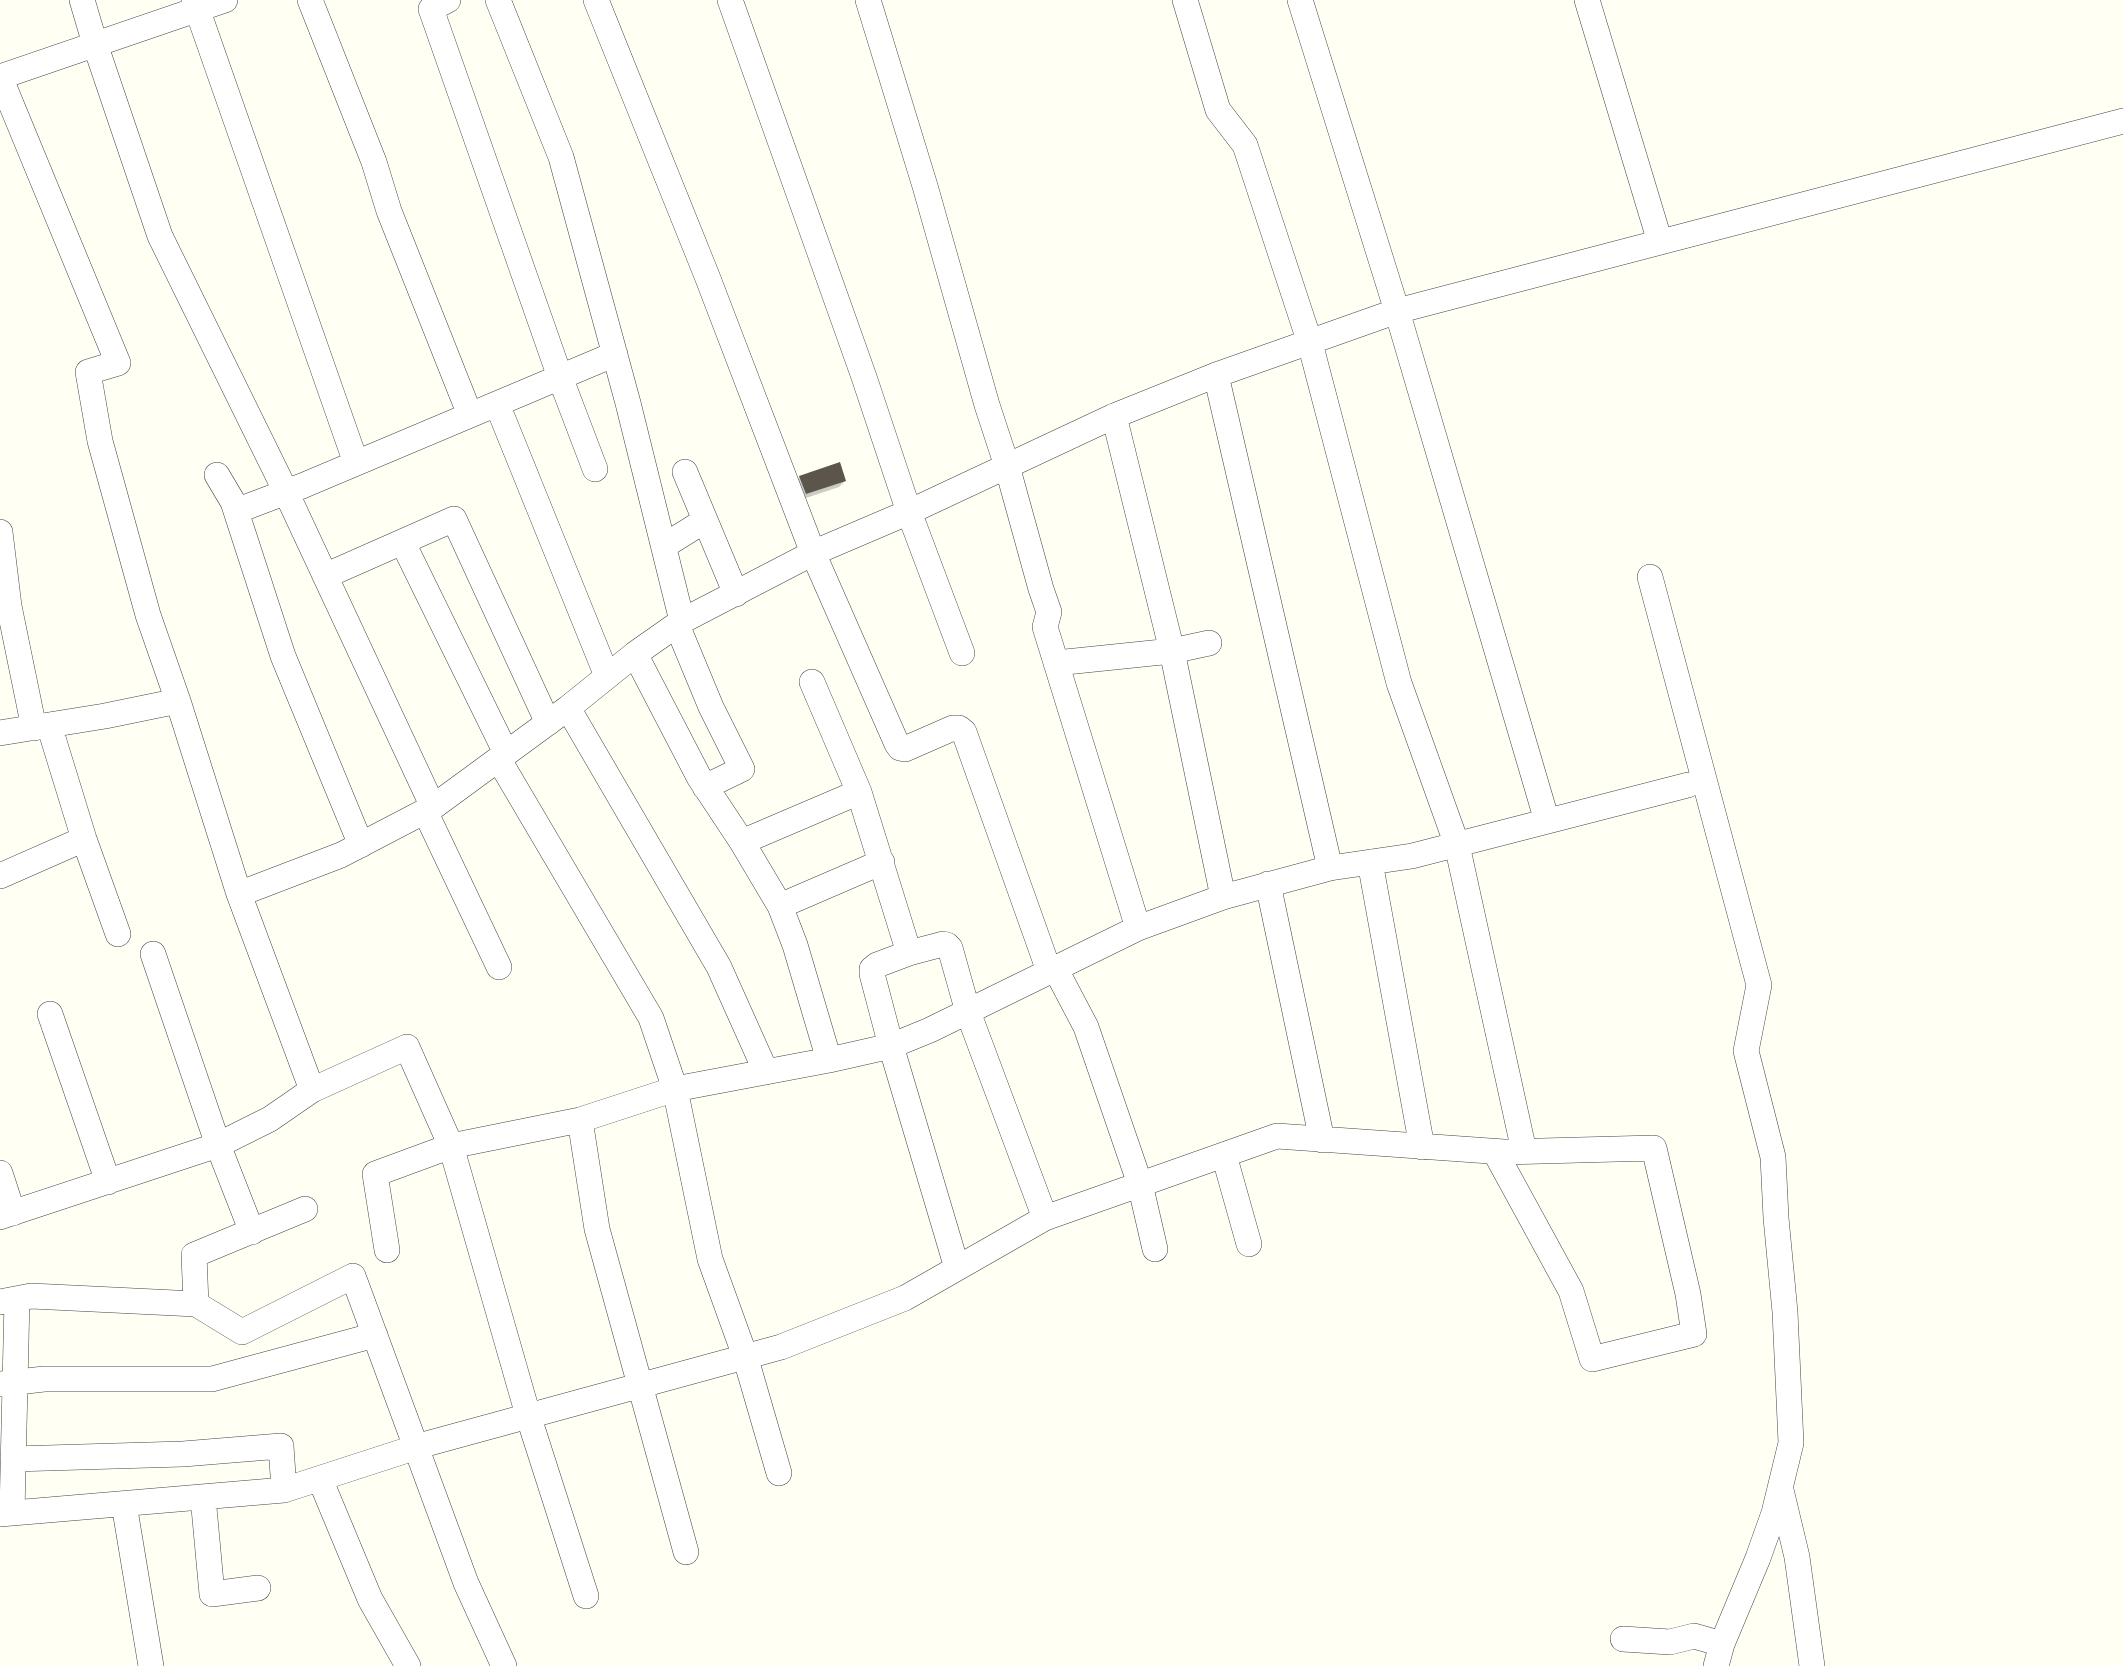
<!DOCTYPE html>
<html>
<head>
<meta charset="utf-8">
<style>
	body { margin:0 }
	canvas { display:block; background:#fffff4 }
</style>
</head>
<body>
<canvas width="2123" height="1666"></canvas>
<script>
const ctx = document.querySelector('canvas').getContext('2d');
ctx.lineJoin = 'round';
function paint(path, color) { ctx.fillStyle = color; ctx.fill(path, 'evenodd'); }
const toPath = rows => new Path2D(rows.map(r => 'M' + r).join(''));
function trace(path, color, width, dash) { ctx.strokeStyle = color; ctx.lineWidth = width; ctx.lineCap = dash ? 'butt' : 'round'; ctx.setLineDash(dash || []); ctx.stroke(path); }
const shadow = toPath([
	[800,477,845,481,839,487,800,500,794,483]
]);
const building = toPath([
	[840,462,846,481,806,494,799,476]
]);
const minor = toPath([
	[82,0,95,44,160,236,286,492,433,807],
	[194,0,356,463],
	[310,0,374,162,389,211,470,415],
	[448,0,431,9,560,377,595,469],
	[498,0,561,157,628,403,682,621],
	[596,0,707,276,813,553,897,744,900,748,905,749,953,728,959,728,964,732,1049,971],
	[730,0,864,377,909,512,962,653],
	[868,0,925,186,987,405,1007,466,1041,589,1049,612,1045,627,1138,928],
	[1185,0,1218,110,1245,145,1310,343,1399,683,1457,845,1524,1151],
	[1300,0,1397,311,1547,821],
	[1587,0,1660,242],
	[0,77,118,363,88,372,100,441,148,615,178,701,239,894,312,1090],
	[0,77,225,0],
	[1216,375,1330,868],
	[497,404,607,676],
	[1114,416,1172,651,1223,897],
	[685,472,736,594],
	[217,475,233,502,283,656,361,845],
	[236,511,302,486,615,354],
	[0,532,9,606,34,728],
	[403,543,506,753],
	[664,546,704,521],
	[325,576,454,519,548,723],
	[1650,577,1759,985,1746,1051,1773,1157,1776,1218,1785,1312,1791,1443,1774,1513,1758,1558,1722,1644],
	[677,625,711,707,742,769,705,787],
	[635,654,699,777,742,842,780,906,795,945,829,1060],
	[1056,663,1172,651,1209,643],
	[812,682,859,792,909,953],
	[568,708,719,967,766,1072],
	[49,725,84,839,118,934],
	[0,733,105,716,178,701],
	[499,760,651,1018,675,1089,710,1259,745,1356,779,1473],
	[425,811,499,967],
	[742,842,859,792],
	[1370,862,1422,1147],
	[0,876,84,839],
	[1268,884,1322,1140],
	[239,894,341,855,433,807,568,708,635,654,682,621,813,553,909,512,1114,416,1216,375,1397,311,2123,121],
	[780,906,882,862],
	[153,954,218,1145,252,1232],
	[1055,968,1086,1027,1140,1184,1155,1249],
	[50,1014,108,1182],
	[580,1120,597,1229,686,1552],
	[1224,1155,1249,1244],
	[0,1173,13,1213],
	[305,1209,194,1255,196,1304,242,1332,353,1276,466,1583,504,1666],
	[0,1217,218,1145,270,1119,312,1090,407,1047,451,1146,528,1415,586,1596],
	[387,1250,375,1174,451,1146,580,1120,675,1089,829,1060,891,1046,930,1030,1138,928,1223,897,1330,868,1412,856,1688,785],
	[957,1268,891,1046,872,974,872,969,877,965,909,953,943,944,947,945,950,948,968,1012,1045,1218],
	[0,1302,31,1296,196,1304],
	[0,1384,44,1379,212,1379,375,1335],
	[13,1459,183,1454,281,1446,284,1490],
	[320,1479,370,1599,408,1666],
	[1781,1490,1797,1557,1812,1666],
	[203,1497,212,1594,258,1588],
	[124,1504,151,1666],
	[12,1513,17,1299],
	[0,1514,284,1490,426,1444,781,1347,905,1298,1045,1218,1277,1136,1504,1152,1654,1148,1688,1294,1694,1334,1592,1359,1571,1291,1495,1152],
	[1623,1639,1670,1642,1694,1636,1722,1644,1716,1666]
]);
paint(shadow, '#0003');
paint(building, '#5b554c');
trace(minor, '#444', 26);
trace(minor, '#fff', 25);
</script>
</body>
</html>
